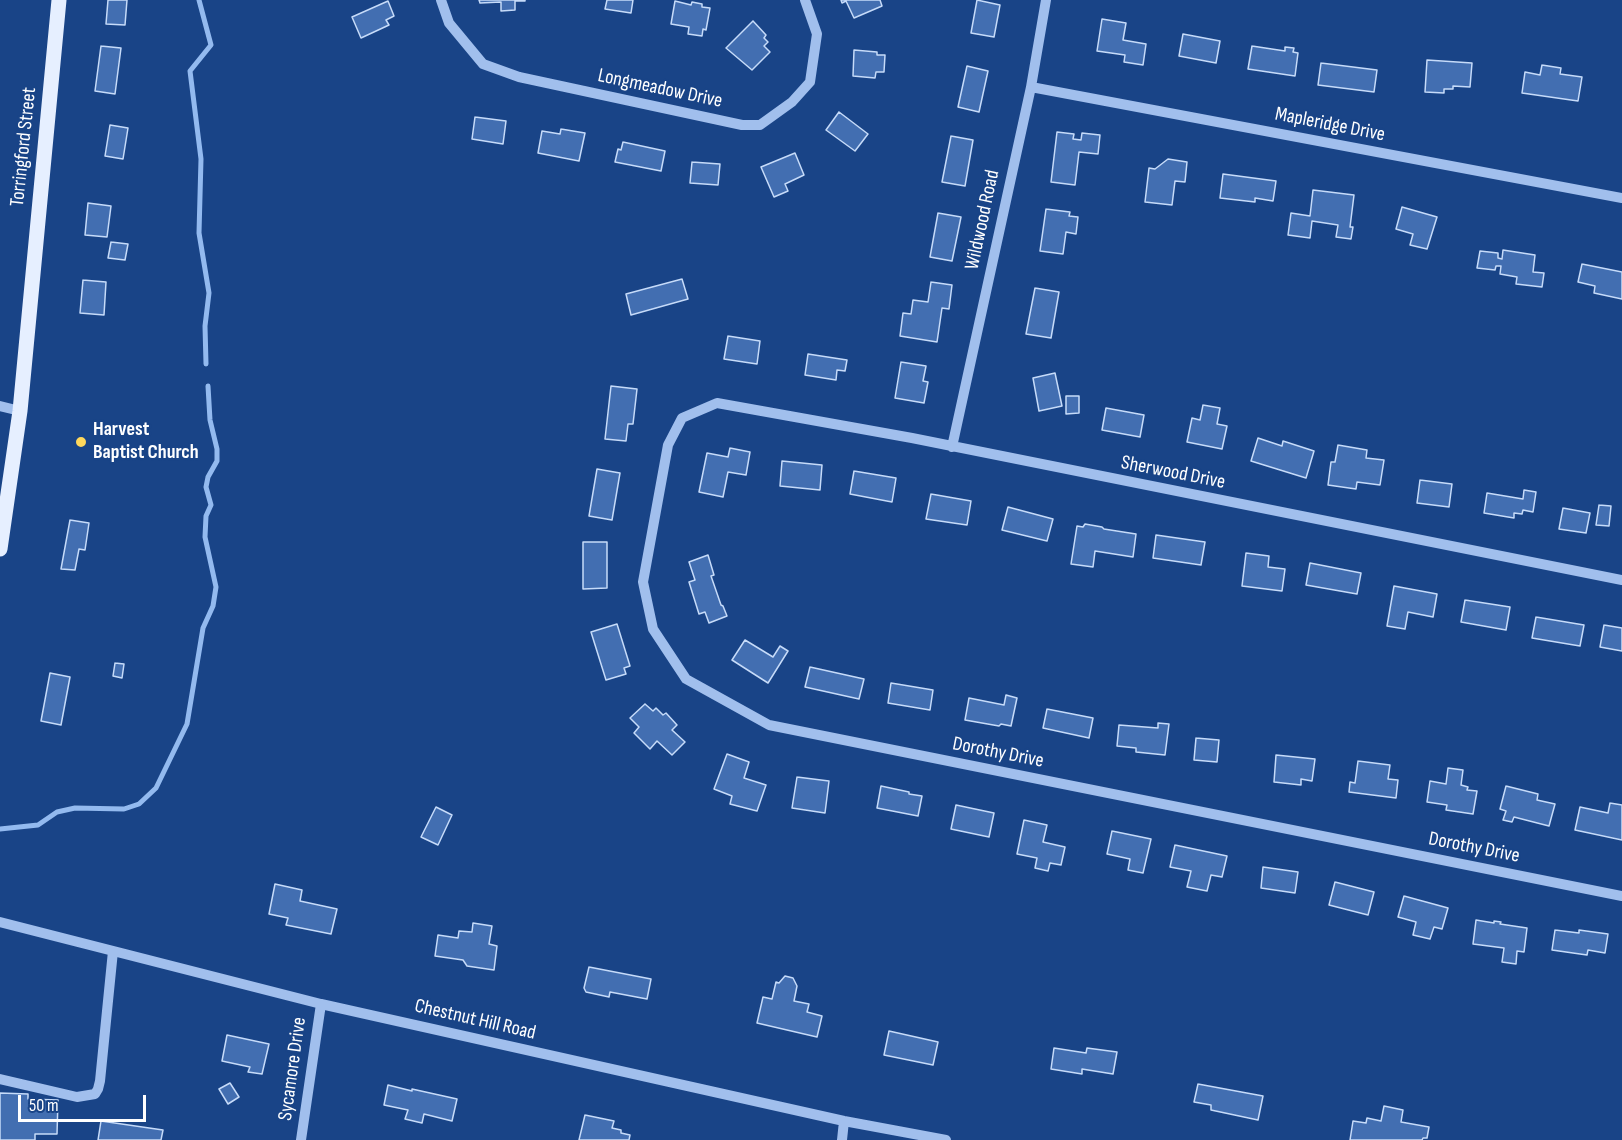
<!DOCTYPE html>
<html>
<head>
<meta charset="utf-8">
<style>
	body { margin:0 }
	#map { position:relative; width:1622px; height:1140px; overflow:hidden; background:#194487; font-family:"Sofia Sans Condensed",sans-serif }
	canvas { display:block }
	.scale { position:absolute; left:18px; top:1095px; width:128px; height:27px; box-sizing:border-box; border:3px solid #fff; border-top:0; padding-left:8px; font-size:18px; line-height:21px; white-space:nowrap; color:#fff; -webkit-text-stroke:4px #194487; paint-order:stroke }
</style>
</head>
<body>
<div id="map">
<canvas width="1622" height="1140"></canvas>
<div class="scale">50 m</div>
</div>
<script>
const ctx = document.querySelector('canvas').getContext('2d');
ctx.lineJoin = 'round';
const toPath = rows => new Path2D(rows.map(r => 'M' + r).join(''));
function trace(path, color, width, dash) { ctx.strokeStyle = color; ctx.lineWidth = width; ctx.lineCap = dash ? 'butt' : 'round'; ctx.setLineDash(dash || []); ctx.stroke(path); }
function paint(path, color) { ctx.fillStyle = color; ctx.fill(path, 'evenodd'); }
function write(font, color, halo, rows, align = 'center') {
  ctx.font = font + ' "Sofia Sans Condensed",sans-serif'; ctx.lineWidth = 4.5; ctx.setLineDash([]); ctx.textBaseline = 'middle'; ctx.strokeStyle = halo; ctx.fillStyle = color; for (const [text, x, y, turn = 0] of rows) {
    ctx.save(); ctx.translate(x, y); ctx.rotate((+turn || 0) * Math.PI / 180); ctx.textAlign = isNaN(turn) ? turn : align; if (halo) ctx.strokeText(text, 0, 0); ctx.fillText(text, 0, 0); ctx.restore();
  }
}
const stream = toPath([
	[199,0,211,45,190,71,201,159,199,233,209,293,205,326,206,364],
	[0,829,38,825,57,812,75,808,124,809,139,804,156,788,187,724,203,628,213,606,216,587,205,537,206,516,211,505,206,487,208,477,217,461,217,449,210,420,208,386]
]);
const building = toPath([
	[108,0,127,0,125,25,106,24,108,0],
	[479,0,525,0,525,1,515,1,515,10,501,11,501,2,480,3,479,0],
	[607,0,633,0,631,13,605,9,607,0],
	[841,0,880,0,882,6,854,18,846,1,842,3,841,0],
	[977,0,1000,5,994,37,971,33,977,0],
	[388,1,394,16,386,20,389,25,361,38,352,17,388,1],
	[675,1,691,5,692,2,702,4,702,7,710,8,706,30,703,29,702,36,688,34,689,27,671,24,675,1],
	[1102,19,1126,23,1123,40,1146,44,1143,65,1124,62,1125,55,1097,51,1102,19],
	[753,21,766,35,764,38,768,42,764,46,770,52,752,70,726,48,753,21],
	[1183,34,1220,41,1216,63,1179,56,1183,34],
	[101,46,121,48,115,94,95,91,101,46],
	[1252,46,1285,51,1285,47,1294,48,1293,52,1298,53,1295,76,1248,69,1252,46],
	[854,50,877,52,877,55,885,55,884,72,876,72,875,78,853,76,854,50],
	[1427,60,1472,63,1470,87,1453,86,1453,89,1444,89,1444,93,1425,92,1427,60],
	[1321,63,1377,70,1374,92,1318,85,1321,63],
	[1542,65,1561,68,1560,74,1582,77,1578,101,1522,93,1525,72,1540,75,1542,65],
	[967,66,988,71,979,112,958,107,967,66],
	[839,112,868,134,855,151,826,130,839,112],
	[475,117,506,121,503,144,472,139,475,117],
	[110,125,128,128,123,159,105,156,110,125],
	[561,129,585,133,579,161,538,153,542,131,560,134,561,129],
	[1057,132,1074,134,1073,139,1081,140,1082,133,1100,135,1098,154,1079,152,1075,185,1051,182,1057,132],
	[951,136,973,140,965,186,942,182,951,136],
	[623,142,665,151,661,171,615,162,618,149,621,150,623,142],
	[795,153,804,175,785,184,788,191,774,197,761,167,795,153],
	[1168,159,1187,162,1185,182,1175,181,1172,205,1145,202,1149,168,1155,169,1168,159],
	[692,162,720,164,718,185,690,183,692,162],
	[1223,174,1276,181,1273,201,1255,198,1255,202,1220,198,1223,174],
	[1313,190,1354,195,1350,227,1353,227,1351,239,1336,237,1338,225,1312,221,1310,238,1288,235,1291,213,1310,216,1313,190],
	[88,203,111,206,107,237,85,235,88,203],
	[1402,207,1437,217,1427,249,1410,245,1413,234,1396,229,1402,207],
	[1046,209,1070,212,1069,216,1078,217,1076,234,1066,232,1063,254,1040,251,1046,209],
	[938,213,961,217,952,261,930,257,938,213],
	[111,242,128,244,125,260,108,258,111,242],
	[1503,250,1535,255,1533,272,1544,273,1542,287,1516,284,1517,277,1500,274,1501,266,1496,266,1495,270,1477,268,1480,251,1498,253,1498,258,1502,259,1503,250],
	[1582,264,1622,272,1622,299,1594,293,1595,286,1578,282,1582,264],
	[682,279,688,299,631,315,626,294,682,279],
	[83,280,106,282,104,315,80,313,83,280],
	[931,282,952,285,949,309,942,308,937,342,900,336,903,313,911,314,913,300,928,302,931,282],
	[1035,288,1059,292,1051,338,1026,334,1035,288],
	[728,336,760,341,757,364,724,359,728,336],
	[808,354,847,360,845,371,837,370,836,380,805,375,808,354],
	[901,362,926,366,923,381,928,382,924,403,895,398,901,362],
	[1055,373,1062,406,1039,411,1033,378,1055,373],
	[611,386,637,389,633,424,628,424,626,441,605,439,611,386],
	[1066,396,1079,396,1079,413,1066,414,1066,396],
	[1203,405,1220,408,1217,424,1227,426,1222,449,1187,442,1192,418,1200,420,1203,405],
	[1106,408,1144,415,1140,437,1102,430,1106,408],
	[1258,438,1282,446,1283,441,1314,451,1306,478,1251,461,1258,438],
	[1338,445,1367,450,1366,458,1384,460,1380,485,1357,482,1356,489,1328,485,1331,462,1335,462,1338,445],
	[730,448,750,452,746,475,728,472,723,497,699,492,707,453,728,457,730,448],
	[782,461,822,465,820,490,780,486,782,461],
	[597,469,620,473,612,520,589,516,597,469],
	[854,471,896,478,892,502,850,494,854,471],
	[1420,480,1452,484,1449,507,1417,503,1420,480],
	[1524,490,1536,492,1533,512,1523,510,1522,514,1514,513,1514,518,1484,513,1487,493,1523,499,1524,490],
	[931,494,971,501,967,525,926,519,931,494],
	[1599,505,1611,506,1609,526,1596,525,1599,505],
	[1008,507,1053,519,1047,541,1002,530,1008,507],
	[1563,508,1590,513,1586,533,1559,529,1563,508],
	[70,520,89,523,85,550,79,549,75,570,61,569,70,520],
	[1085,524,1102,527,1104,529,1136,534,1133,557,1095,551,1093,567,1071,564,1077,526,1083,527,1085,524],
	[1156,535,1205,542,1201,565,1153,558,1156,535],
	[583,542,607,542,607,588,583,589,583,542],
	[1246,553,1269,556,1268,567,1285,569,1282,591,1242,586,1246,553],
	[708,555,714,575,711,576,721,605,723,606,727,616,709,623,705,612,699,614,689,582,695,580,689,562,708,555],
	[1310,563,1361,573,1357,594,1306,585,1310,563],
	[1394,586,1437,594,1433,617,1408,612,1405,629,1387,626,1394,586],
	[1465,600,1510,607,1506,630,1461,622,1465,600],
	[1536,617,1584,625,1580,646,1532,638,1536,617],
	[617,624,630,666,624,668,626,674,606,680,591,632,617,624],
	[1604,625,1622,628,1622,651,1600,647,1604,625],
	[745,640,773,657,780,646,788,651,768,683,732,660,745,640],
	[115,663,124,664,122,678,113,676,115,663],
	[810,667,864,679,859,699,805,687,810,667],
	[50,673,70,677,61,725,41,721,50,673],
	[891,683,933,690,930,710,888,703,891,683],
	[1006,695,1017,698,1011,726,1001,724,999,726,965,720,969,698,1004,705,1006,695],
	[645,704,653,711,656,708,663,715,666,713,677,725,672,730,685,742,672,755,657,741,650,749,634,733,639,727,630,718,645,704],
	[1047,709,1093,718,1089,738,1043,728,1047,709],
	[1158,723,1169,724,1165,755,1136,752,1136,748,1117,746,1119,725,1158,728,1158,723],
	[1196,738,1219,740,1217,762,1194,760,1196,738],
	[727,754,749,762,744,778,766,785,757,811,730,804,732,796,714,789,727,754],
	[1276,755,1315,759,1312,781,1301,779,1301,785,1274,782,1276,755],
	[1358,761,1390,765,1388,779,1398,780,1396,798,1349,792,1350,782,1355,783,1358,761],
	[1448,768,1463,770,1461,785,1468,787,1467,790,1477,791,1473,814,1446,810,1447,805,1427,802,1430,781,1446,784,1448,768],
	[797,777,829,781,825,813,792,808,797,777],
	[881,786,909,792,909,794,922,796,918,816,877,808,881,786],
	[1506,786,1538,794,1537,800,1555,804,1549,826,1514,817,1512,822,1503,820,1506,811,1500,809,1506,786],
	[1610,803,1622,805,1622,840,1575,830,1580,807,1608,813,1610,803],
	[956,805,994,813,989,837,951,829,956,805],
	[436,807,452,815,438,845,421,837,436,807],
	[1024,820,1047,825,1043,842,1065,847,1061,865,1050,863,1048,871,1035,868,1037,858,1017,854,1024,820],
	[1112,831,1151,839,1143,873,1128,870,1130,859,1107,854,1112,831],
	[1175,845,1227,856,1222,877,1211,875,1207,891,1187,887,1191,871,1170,867,1175,845],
	[1263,867,1298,872,1295,893,1261,888,1263,867],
	[1335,882,1374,892,1368,915,1329,905,1335,882],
	[275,884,302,890,300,901,337,909,331,934,286,925,288,918,269,914,275,884],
	[1404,896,1448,908,1442,929,1434,927,1430,939,1413,935,1416,922,1398,917,1404,896],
	[1476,920,1494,923,1494,921,1501,922,1500,924,1527,928,1524,952,1517,951,1516,964,1502,962,1504,948,1473,944,1476,920],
	[473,923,492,926,489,944,497,946,494,970,467,966,463,960,435,956,438,935,458,938,459,931,472,932,473,923],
	[1555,930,1579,933,1579,930,1608,934,1605,953,1588,950,1587,955,1552,950,1555,930],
	[589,967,651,979,647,999,610,992,609,997,586,992,584,988,589,967],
	[785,976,793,978,797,986,794,1001,809,1004,807,1012,822,1016,817,1037,757,1023,763,997,772,999,776,982,779,983,785,976],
	[889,1031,938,1042,933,1065,884,1055,889,1031],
	[227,1035,269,1044,262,1074,248,1072,250,1067,222,1061,227,1035],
	[1054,1048,1086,1053,1087,1048,1117,1052,1113,1074,1082,1069,1082,1074,1051,1069,1054,1048],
	[230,1083,239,1097,228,1104,219,1089,230,1083],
	[1198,1084,1263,1096,1258,1120,1211,1110,1211,1105,1194,1102,1198,1084],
	[388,1085,412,1091,412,1089,457,1099,452,1121,424,1114,422,1123,405,1119,408,1110,384,1105,388,1085],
	[0,1093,28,1094,28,1099,58,1100,57,1134,35,1134,35,1140,0,1140,0,1093],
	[1384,1106,1403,1110,1401,1122,1429,1127,1427,1138,1423,1138,1422,1140,1350,1140,1353,1121,1366,1123,1367,1118,1381,1121,1384,1106],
	[585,1115,614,1121,612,1128,621,1130,621,1133,630,1135,629,1140,579,1140,585,1115],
	[101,1121,163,1130,161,1140,98,1140,101,1121]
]);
const minor = toPath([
	[441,0,449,23,483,64,519,77,742,125,760,125,792,102,810,82,817,34,805,0],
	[1031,87,1622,198],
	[0,406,20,411],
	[952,447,1031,87,1046,0],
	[1622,580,912,438,717,403,682,418,668,445,643,582,653,629,686,679,769,725,1622,896],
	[0,922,321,1004,844,1121,946,1140],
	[0,1079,77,1097,95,1094,98,1089,100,1081,113,951],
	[301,1140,321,1004],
	[842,1140,844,1121]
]);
const major = toPath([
	[0,549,20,411,59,0]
]);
const markers = [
	[81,442,6,"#ffd85c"]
];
const streetNames = [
	["Longmeadow Drive",660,89,12],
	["Mapleridge Drive",1330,125,11],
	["Torringford Street",24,147,-84],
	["Wildwood Road",983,220,-78],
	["Sherwood Drive",1173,473,11],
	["Dorothy Drive",998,753,11],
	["Dorothy Drive",1474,848,11],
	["Chestnut Hill Road",475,1020,13],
	["Sycamore Drive",293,1069,-82]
];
const poiNames = [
	["Harvest",93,430],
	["Baptist Church",93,453]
];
trace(stream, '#93baef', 5);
paint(building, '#426eb1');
trace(building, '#c6dbf9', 1.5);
trace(minor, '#a1bfed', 10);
trace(major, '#e6efff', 15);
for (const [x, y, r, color] of markers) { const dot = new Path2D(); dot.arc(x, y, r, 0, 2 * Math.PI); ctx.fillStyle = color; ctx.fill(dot); trace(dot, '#194487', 2); }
write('20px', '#fff', '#194487', streetNames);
write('bold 20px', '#fff', '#194487', poiNames, 'left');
</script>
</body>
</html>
